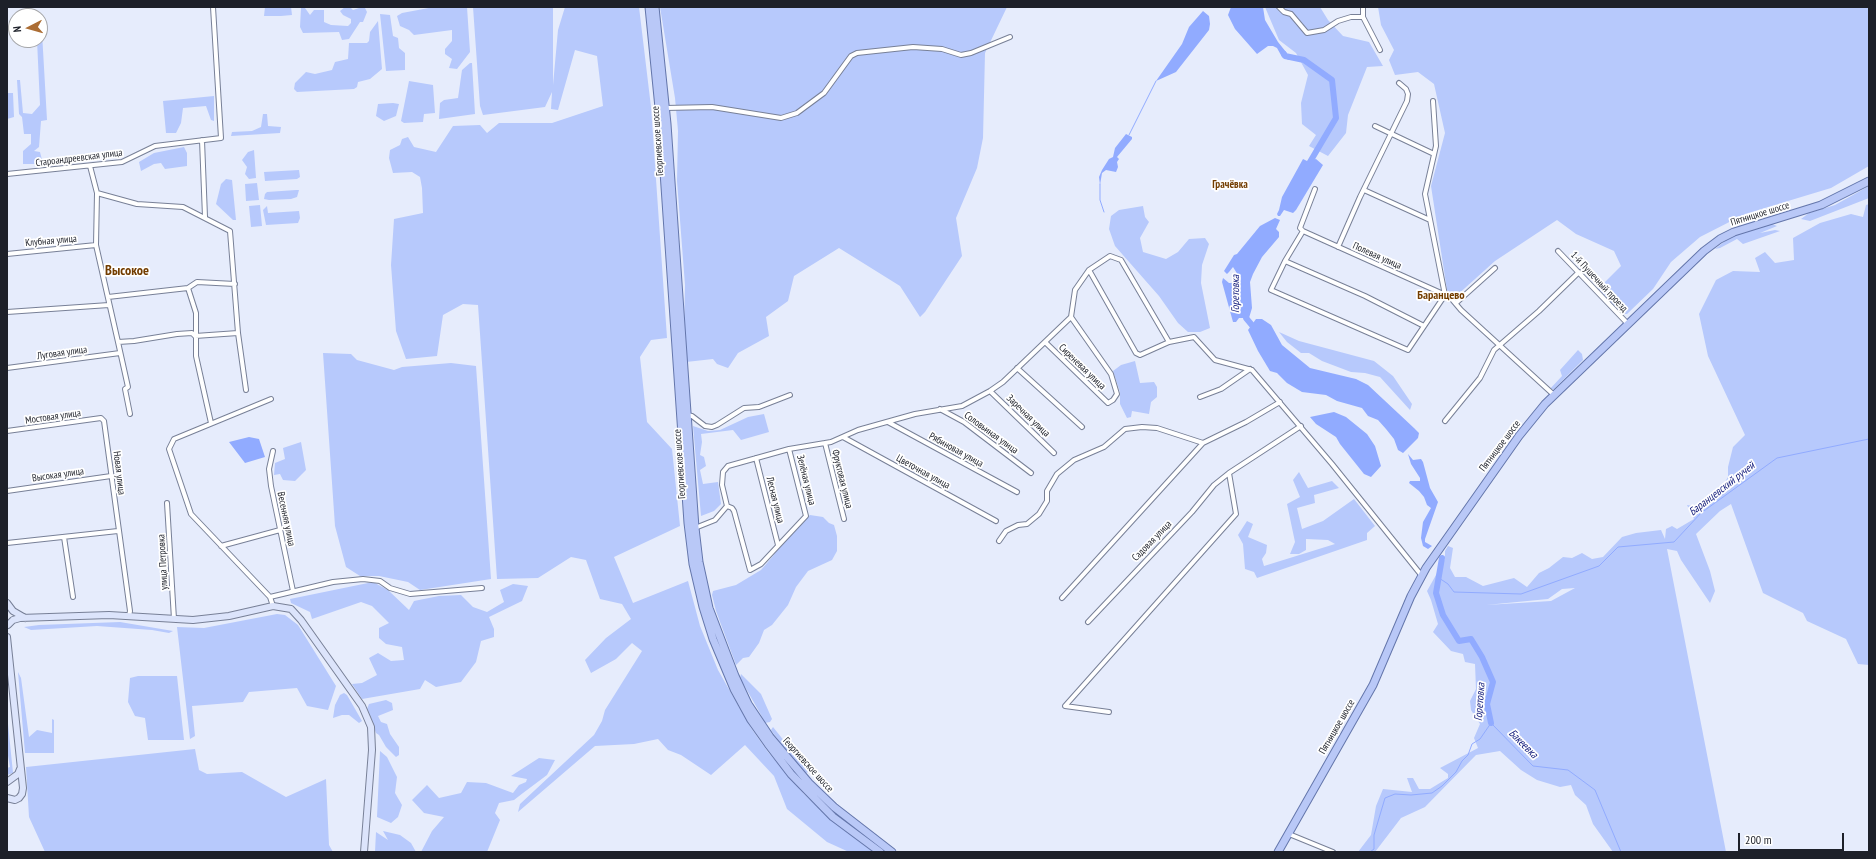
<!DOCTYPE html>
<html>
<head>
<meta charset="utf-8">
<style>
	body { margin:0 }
	#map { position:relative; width:1876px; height:859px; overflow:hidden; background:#e6ecfc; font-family:"PT Sans Narrow",sans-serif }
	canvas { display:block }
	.frame { position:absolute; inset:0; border:8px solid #1d2029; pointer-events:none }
	.north { position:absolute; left:8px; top:8px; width:40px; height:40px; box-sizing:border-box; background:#fff; border:1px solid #a5a6a9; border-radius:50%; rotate:264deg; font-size:11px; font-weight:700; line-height:16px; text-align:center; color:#1d2029 }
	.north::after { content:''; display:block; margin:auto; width:14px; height:18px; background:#ac6d34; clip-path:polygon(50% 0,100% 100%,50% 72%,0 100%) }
	.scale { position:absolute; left:1738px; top:833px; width:106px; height:18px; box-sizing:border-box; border:2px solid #1d2029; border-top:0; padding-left:5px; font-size:12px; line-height:14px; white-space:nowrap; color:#1d2029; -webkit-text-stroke:3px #fff; paint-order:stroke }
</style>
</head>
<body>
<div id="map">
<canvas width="1876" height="859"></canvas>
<div class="frame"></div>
<div class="north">N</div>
<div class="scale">200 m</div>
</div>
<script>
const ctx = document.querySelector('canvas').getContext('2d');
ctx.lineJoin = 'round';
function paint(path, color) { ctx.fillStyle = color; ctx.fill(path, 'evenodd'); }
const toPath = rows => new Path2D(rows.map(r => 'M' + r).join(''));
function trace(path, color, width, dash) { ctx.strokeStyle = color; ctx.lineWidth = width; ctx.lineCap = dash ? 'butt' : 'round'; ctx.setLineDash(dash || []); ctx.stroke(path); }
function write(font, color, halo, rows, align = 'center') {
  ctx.font = font + ' "PT Sans Narrow",sans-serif'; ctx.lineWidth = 3.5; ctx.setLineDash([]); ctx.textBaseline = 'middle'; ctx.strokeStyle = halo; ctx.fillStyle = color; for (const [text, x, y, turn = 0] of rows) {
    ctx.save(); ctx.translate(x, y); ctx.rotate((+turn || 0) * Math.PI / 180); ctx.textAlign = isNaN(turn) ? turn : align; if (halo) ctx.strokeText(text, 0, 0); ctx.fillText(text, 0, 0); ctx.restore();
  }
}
const green = toPath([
	[265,7,291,7,292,15,281,16,264,16],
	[345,7,350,7,353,10,359,8,365,8,367,12,363,22,360,22,349,39,342,40,339,32,303,33,300,27,301,8,305,8,310,15,314,10,324,10,324,22,331,25,348,26,351,23,351,19,343,15,340,11],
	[434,7,467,7,470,52,457,69,449,68,452,59,445,54,445,49,452,41,452,30,414,35,409,30,400,26,397,16,402,13],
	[473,7,553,7,553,85,558,30,565,7,639,7,651,107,667,338,651,340,640,357,647,422,672,449,680,526,614,557,633,603,688,581,700,626,718,670,751,728,768,752,804,794,835,823,873,852,849,852,827,842,787,809,774,776,745,745,711,775,681,755,668,750,658,739,634,744,595,746,518,812,520,804,594,735,602,721,605,710,642,651,632,643,616,659,591,673,585,660,606,638,631,619,622,604,600,599,586,560,571,557,538,578,497,579,478,305,463,304,443,315,437,356,406,359,396,331,391,265,394,219,423,213,422,188,420,177,412,172,393,173,389,158,390,150,400,145,402,139,408,137,414,147,436,152,453,126,480,125,487,133,499,123,552,123,603,106,597,56,575,50,558,110,551,109,552,92,545,107,483,115,480,106],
	[660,7,1007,7,985,53,983,138,977,168,956,218,962,256,925,312,920,317,900,286,839,248,794,276,788,301,766,317,769,336,738,353,728,368,717,364,713,359,686,362,684,332,685,285,677,181,678,131,675,98],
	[1265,7,1320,7,1328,20,1343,36,1369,42,1383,66,1367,67,1348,115,1346,133,1328,156,1309,146,1316,135,1302,124,1301,103,1308,75,1296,53,1279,40],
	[1378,7,1869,7,1869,166,1831,188,1745,214,1700,237,1671,262,1653,289,1627,314,1622,314,1598,289,1621,266,1614,251,1576,234,1557,220,1495,261,1455,297,1447,290,1431,186,1445,133,1434,84,1418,72,1395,75,1389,60,1394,50,1381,25],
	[380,14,390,15,393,36,398,38,399,48,405,53,405,70,386,71],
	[41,15,47,120,41,121,39,147,34,151,40,152,42,160,39,164,23,164,23,151,31,144,31,134,24,134,22,117,19,114,17,80,20,80,23,113,32,114,40,105,37,40,40,40,40,16,38,16],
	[378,21,382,69,370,79,358,82,357,87,354,89,297,92,294,89,295,83,306,72,315,74,332,70,335,62,348,59,349,43,367,43,369,41,370,32],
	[470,63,472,63,475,114,439,119,440,103,444,100,458,98,462,70],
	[409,81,433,85,435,113,424,114,423,122,404,123,401,121],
	[7,93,13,93,14,117,7,119],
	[214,96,214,121,211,120,206,106,183,108,181,123,176,133,166,133,163,101],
	[393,103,399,104,396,116,384,121,376,116,378,104],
	[263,114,267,114,268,126,281,127,280,133,231,136,232,132,252,131,261,127],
	[184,147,187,153,187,166,165,169,161,163,154,164,141,171,139,162,154,153],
	[254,150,256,178,249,179,245,174,247,167,242,160,248,152],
	[299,170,300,177,297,179,265,181,264,172],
	[226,179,232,180,236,220,233,220,216,204,221,184],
	[257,183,259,200,246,201,245,184],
	[1869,186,1869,198,1810,221,1801,219,1809,213,1835,205],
	[296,190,299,190,297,197,291,199,269,200,264,199,265,194,267,192],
	[1869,204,1869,665,1858,664,1846,639,1807,621,1803,613,1763,593,1731,504,1720,511,1696,534,1710,571,1715,591,1710,603,1681,560,1677,551,1667,549,1726,852,1613,852,1593,824,1586,805,1575,795,1571,785,1560,787,1537,780,1521,770,1500,751,1476,755,1425,807,1401,818,1375,852,1358,852,1371,835,1376,806,1383,789,1412,792,1407,778,1413,778,1419,789,1430,789,1448,778,1448,774,1440,768,1478,748,1474,738,1480,724,1471,710,1470,701,1476,689,1475,664,1465,662,1463,654,1451,651,1433,632,1438,624,1431,600,1427,591,1445,559,1445,551,1448,546,1453,548,1450,568,1455,577,1466,577,1483,586,1514,578,1527,587,1539,573,1549,568,1563,557,1572,558,1582,553,1592,559,1603,557,1622,537,1636,533,1661,530,1665,539,1666,529,1672,526,1677,529,1694,519,1687,505,1693,506,1698,511,1715,499,1728,477,1728,467,1733,447,1745,435,1708,356,1699,314,1716,280,1733,271,1760,272,1755,258,1765,252,1775,263,1794,260,1793,238,1820,223,1851,214,1863,217,1866,205],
	[1575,588,1551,601,1486,605,1548,599,1562,589],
	[260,205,262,226,251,227,249,206],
	[267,206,268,213,299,211,300,218,298,223,266,225,263,210],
	[1143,206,1145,217,1149,222,1140,238,1143,252,1166,259,1178,252,1189,239,1205,238,1209,244,1202,265,1201,283,1210,328,1200,332,1188,332,1178,323,1159,296,1115,246,1109,229,1111,216,1119,210],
	[1772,224,1777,226,1760,233,1775,230,1780,231,1743,244,1737,239,1720,248,1715,249,1730,237],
	[1279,332,1299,341,1374,361,1393,376,1412,404,1410,410,1380,377,1365,373,1351,372,1322,361,1309,353,1301,353,1287,342],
	[1578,350,1582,354,1583,360,1554,389,1549,390,1562,376,1560,370],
	[323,353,351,354,357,360,394,370,402,367,451,363,476,366,491,579,420,590,408,582,379,576,360,576,346,567,335,526],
	[1135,361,1140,383,1154,382,1157,387,1157,397,1151,402,1149,414,1132,411,1131,417,1127,418,1120,404,1120,392,1113,371,1121,365],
	[764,414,769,432,741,440,733,430,701,434,702,442,700,455,704,457,706,466,700,470,703,484,718,482,721,504,714,511,701,516,693,426,708,431,720,430,748,417],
	[301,442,306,470,295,481,283,480,280,474,274,475,275,463,285,459,283,448],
	[1299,472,1308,488,1332,481,1339,488,1314,495,1315,503,1297,508,1302,529,1323,521,1354,499,1375,526,1367,533,1367,540,1257,578,1254,572,1245,569,1243,544,1238,535,1247,521,1253,524,1248,537,1267,545,1266,553,1262,559,1264,566,1335,544,1328,540,1306,539,1306,550,1299,554,1290,554,1295,542,1287,504,1300,497,1293,480],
	[810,515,823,517,829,523,834,525,837,536,837,551,832,560,808,571,796,587,788,605,772,625,764,630,759,643,749,657,743,658,736,665,716,611,712,595,713,591,736,585,761,570,773,556,789,533],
	[373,582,388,590,409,610,414,601,439,596,461,595,473,607,487,612,504,602,500,590,513,584,528,586,522,601,489,617,494,629,494,637,481,641,476,662,461,682,436,687,425,680,420,689,362,699,352,684,362,683,377,675,369,658,378,653,391,661,404,660,402,647,386,644,379,638,379,628,389,623,372,606,361,602,312,619,310,612,291,603,290,599],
	[277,614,285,615,298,625,336,686,328,710,307,706,297,688,249,692,243,702,192,706,195,736,190,739,177,627,204,628],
	[120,622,173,631,169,633,152,630,97,626,31,630,24,627,39,625],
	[18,672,21,678,29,737,37,730,52,733,52,719,54,720,54,753,25,753],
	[741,674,761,694,772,719,770,722,765,723,761,715,740,678],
	[138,676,177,676,184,740,148,740,145,718,135,716,128,702,130,678],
	[344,693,347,695,362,721,359,723,349,715,342,715,333,718,335,705,340,695],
	[386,700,392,703,393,710,378,716,381,722,387,724,390,734,399,747,399,755,396,757,386,747,379,735,376,733,367,709,369,704],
	[7,714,13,773,7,775,7,768,10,767,7,750],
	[773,727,805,767,808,772,805,774,773,733,771,730],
	[195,749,199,770,207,774,242,772,286,797,326,779,329,845,333,852,45,852,29,817,26,767],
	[380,751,387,757,397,777,395,793,402,805,398,817,391,823,377,817],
	[539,758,555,760,547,775,523,793,514,800,499,803,495,813,500,820,487,852,421,852,432,831,444,817,424,813,412,800,427,785,439,798,461,793,467,782,486,783,513,793,519,785,526,782,527,779,511,776],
	[383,831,400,835,411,843,416,852,375,852,376,832,388,840]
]);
const water = toPath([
	[1231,7,1263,7,1265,20,1278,42,1290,57,1289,60,1282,57,1277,48,1273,46,1268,46,1257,54,1235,29,1228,15],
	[1203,11,1209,16,1210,24,1209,30,1176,72,1156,81,1182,44,1189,27],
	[1126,134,1132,137,1132,139,1117,157,1119,159,1117,162,1118,167,1116,172,1106,170,1102,173,1100,185,1099,177,1102,170,1109,159,1113,157,1115,148],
	[1303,159,1307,161,1316,159,1323,165,1296,210,1293,213,1284,210,1280,216,1278,216,1277,214,1279,210,1282,197],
	[1275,218,1280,220,1276,229,1279,232,1279,237,1262,257,1253,274,1250,282,1252,308,1249,318,1239,318,1236,322,1233,322,1222,282,1223,278,1229,283,1235,283,1238,279,1238,275,1233,267,1229,272,1227,274,1224,271,1234,255,1237,254,1260,226],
	[1256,319,1262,319,1271,325,1282,345,1310,368,1356,379,1368,385,1414,428,1419,433,1418,438,1403,453,1398,450,1394,439,1386,429,1378,420,1368,416,1362,408,1337,401,1326,395,1302,392,1287,383,1277,373,1270,371,1258,351,1248,330],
	[1334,412,1346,417,1367,434,1375,446,1381,466,1371,477,1364,474,1340,444,1336,437,1316,424,1310,417],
	[249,437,259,439,265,457,245,463,229,442],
	[1408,454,1413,460,1421,459,1423,462,1430,488,1438,502,1425,539,1425,542,1432,546,1428,549,1423,546,1421,538,1423,522,1431,508,1427,505,1424,497,1419,491,1409,483,1410,481,1420,481,1420,478,1411,464]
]);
const stream = toPath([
	[1129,135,1156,81],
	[1100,184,1100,200,1104,212],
	[1439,578,1448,584,1454,592,1521,594,1599,566,1618,547,1674,542,1701,513,1777,458,1869,439],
	[1370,852,1374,849,1374,835,1385,798,1395,794,1411,795,1432,793,1442,786,1456,772,1462,761,1468,755,1472,744,1480,739,1491,723,1533,766,1568,770,1595,790,1621,852]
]);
const river = toPath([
	[1284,54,1285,56,1304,60,1332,80,1336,118,1307,167],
	[1246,311,1246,318,1256,330],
	[1442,558,1436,593,1443,615,1459,641,1471,639,1482,657,1493,682,1487,704,1491,723]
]);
const street = toPath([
	[1279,7,1284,12,1291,14,1307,33,1324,30,1338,21,1351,17,1363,17],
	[1363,7,1363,17,1380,50],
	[665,108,712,107,781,118,797,113,824,93,851,56,857,53,913,47,942,49,961,55,971,53,1010,37],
	[1375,126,1434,154],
	[202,140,205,217],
	[90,166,97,193,96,245,118,342,134,341,177,334,192,333,195,336,238,333,230,231,183,207,137,204,97,193],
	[7,174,122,162,155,146,221,138,213,7],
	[1315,189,1300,228,1303,231,1285,261,1271,290,1408,350,1445,295,1425,194,1436,146,1433,101],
	[1364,190,1430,220],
	[1303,231,1450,297,1461,310,1554,395],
	[1338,247,1360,197,1407,101,1408,94,1406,89,1399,83],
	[1558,251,1628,324],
	[7,254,96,245],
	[1285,261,1365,296,1424,326],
	[1089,270,1136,353,1140,355,1169,342,1194,337,1215,360,1252,370,1332,464,1422,576],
	[188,288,196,313,196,356,211,423],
	[108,297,188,288,197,282,235,284],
	[1456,303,1495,268],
	[7,312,109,305],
	[238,333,246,390],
	[118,342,128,387,125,389,130,414],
	[1045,342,1108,403,1113,400,1117,394,1111,374,1071,317],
	[7,368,120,353],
	[1017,368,1082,427],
	[990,391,1054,453],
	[1200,397,1221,389,1250,369],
	[271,399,174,439,169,449,191,514,270,597,273,606],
	[940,409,964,422,1031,473],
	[687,415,692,416,705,426,712,427,717,425,744,408,759,407,790,395],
	[1445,421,1480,378,1494,350,1539,311,1579,272],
	[888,422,1017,492],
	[7,431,101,418,104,421,130,611,129,616],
	[843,437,996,521],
	[825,443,844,519],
	[273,451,269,469,271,486,293,591],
	[756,458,778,545],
	[7,491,111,476],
	[167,503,174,619],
	[727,506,732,508,734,511,750,570,761,564,806,516,789,449],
	[695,528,715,520,727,506,722,485,723,472,728,466,789,449,831,442,858,430,915,414,962,406,990,391,1003,382,1071,317,1075,290,1089,270,1110,256,1121,260,1169,342],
	[64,537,73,597],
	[999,541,1006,531,1018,525,1027,524,1039,514,1047,501,1047,491,1057,474,1074,460,1104,447,1125,429,1142,427,1157,428,1203,443,1246,422,1280,402],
	[7,543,118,531],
	[221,546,280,530],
	[270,597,333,582,363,579,380,581,390,588,410,594,482,588],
	[1062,598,1203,443],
	[1088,622,1192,512,1214,485,1229,473],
	[1109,712,1065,706,1236,514,1229,473,1301,426],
	[1289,834,1333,852]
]);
const secondary = toPath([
	[7,603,13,611,25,618],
	[8,625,13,620,20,618,109,615,193,620,229,616,273,606,291,609,301,620,362,706,371,727,372,750,364,852],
	[7,637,23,788,22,794,19,798,15,800,7,798],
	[7,782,18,774,20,769]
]);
const primary = toPath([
	[649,7,661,128,688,523,693,564,703,607,713,639,734,689,751,720,768,744,791,774,833,817,880,852],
	[655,7,667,124,695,528,699,562,709,608,735,676,748,704,770,737,809,783,834,807,892,852],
	[1278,852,1373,685,1411,596,1426,568,1519,436,1545,404,1704,251,1720,239,1734,232,1821,205,1869,181]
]);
const streetNames = [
	["Георгиевское шоссе",658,141,-94],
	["Староандреевская улица",79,158,-7],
	["Пятницкое шоссе",1760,214,-17],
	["Клубная улица",51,241,-5],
	["Полевая улица",1377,256,24],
	["1-й Пушечный проезд",1599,282,47],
	["Луговая улица",62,353,-8],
	["Сиреневая улица",1082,367,44],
	["Заречная улица",1028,416,44],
	["Мостовая улица",53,417,-8],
	["Соловьиная улица",991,433,36],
	["Пятницкое шоссе",1500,446,-53],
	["Рябиновая улица",956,450,29],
	["Георгиевское шоссе",680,464,-94],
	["Цветочная улица",923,472,29],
	["Новая улица",119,473,83],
	["Высокая улица",58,475,-8],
	["Фруктовая улица",842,479,76],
	["Зелёная улица",806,480,76],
	["Лесная улица",775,500,76],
	["Весенняя улица",286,519,78],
	["Садовая улица",1152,541,-46],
	["улица Петровка",163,562,-93],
	["Пятницкое шоссе",1337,727,-60],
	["Георгиевское шоссе",808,765,48]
];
const neighbourhoodNames = [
	["Грачёвка",1230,185]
];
const waterNames = [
	["Горетовка",1236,294,-90],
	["Баранцевский ручей",1722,489,-38],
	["Горетовка",1480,702,-86],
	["Бакеевка",1523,744,45]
];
const quarterNames = [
	["Баранцево",1441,296]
];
const districtNames = [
	["Высокое",127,271]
];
paint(green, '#b7c9fc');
paint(water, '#91abff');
trace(stream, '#91abff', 1);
trace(river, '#91abff', 6);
trace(street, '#788097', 6);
trace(secondary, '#788097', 8);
trace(primary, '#6476ab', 9);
trace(street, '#fff', 4);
trace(secondary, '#dce4fb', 6);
trace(primary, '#b9c8f7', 7);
write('10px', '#1d2029', '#fff', streetNames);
write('bold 11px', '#733d00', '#fff', neighbourhoodNames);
write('italic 11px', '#18217e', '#fff', waterNames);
write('bold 12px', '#733d00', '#fff', quarterNames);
write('bold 14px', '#733d00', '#fff', districtNames);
</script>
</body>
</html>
